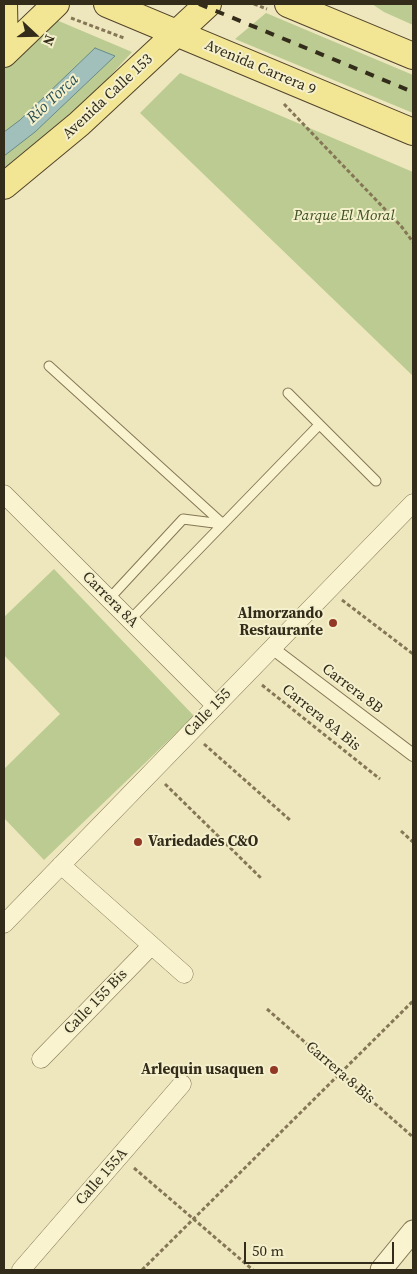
<!DOCTYPE html>
<html>
<head>
<meta charset="utf-8">
<style>
	body { margin:0 }
	#map { position:relative; width:417px; height:1274px; overflow:hidden; background:#eee7bd; font-family:"Source Serif 4",serif }
	canvas { display:block }
	.frame { position:absolute; inset:0; border:5px solid #342c1b; pointer-events:none }
	.north { position:absolute; left:10px; top:10px; width:50px; height:50px; -webkit-text-stroke:4px #f5f0cc; paint-order:stroke; rotate:111deg; font-size:14px; font-weight:700; line-height:20px; text-align:center; color:#342c1b }
	.north::after { content:''; display:block; margin:auto; width:18px; height:22px; background:#342c1b; clip-path:polygon(50% 0,100% 100%,50% 72%,0 100%) }
	.scale { position:absolute; left:244px; top:1242px; width:150px; height:22px; box-sizing:border-box; border:2px solid #342c1b; border-top:0; padding-left:6px; font-size:15px; line-height:18px; white-space:nowrap; color:#342c1b; -webkit-text-stroke:4px #f5f0cc; paint-order:stroke }
</style>
</head>
<body>
<div id="map">
<canvas width="417" height="1274"></canvas>
<div class="frame"></div>
<div class="north">N</div>
<div class="scale">50 m</div>
</div>
<script>
const ctx = document.querySelector('canvas').getContext('2d');
ctx.lineJoin = 'round';
function paint(path, color) { ctx.fillStyle = color; ctx.fill(path, 'evenodd'); }
const toPath = rows => new Path2D(rows.map(r => 'M' + r).join(''));
function trace(path, color, width, dash) { ctx.strokeStyle = color; ctx.lineWidth = width; ctx.lineCap = dash ? 'butt' : 'round'; ctx.setLineDash(dash || []); ctx.stroke(path); }
function write(font, color, halo, rows, align = 'center') {
  ctx.font = font + ' "Source Serif 4",serif'; ctx.lineWidth = 4; ctx.setLineDash([]); ctx.textBaseline = 'middle'; ctx.strokeStyle = halo; ctx.fillStyle = color; for (const [text, x, y, turn = 0] of rows) {
    ctx.save(); ctx.translate(x, y); ctx.rotate((+turn || 0) * Math.PI / 180); ctx.textAlign = isNaN(turn) ? turn : align; if (halo) ctx.strokeText(text, 0, 0); ctx.fillText(text, 0, 0); ctx.restore();
  }
}
const green = toPath([
	[372,4,413,4,413,25,384,12],
	[266,13,413,75,413,113,235,39],
	[54,19,132,52,82,107,4,169,4,68],
	[180,73,413,172,413,376,140,113],
	[54,569,194,716,44,860,4,818,4,769,60,714,4,655,4,617]
]);
const water = toPath([
	[95,48,115,56,35,132,4,156,4,132,20,120,95,48]
]);
const path = toPath([
	[254,4,267,9],
	[71,18,124,38],
	[284,104,401,226,413,242],
	[342,600,413,654],
	[262,685,380,779],
	[204,744,290,820],
	[165,784,262,879],
	[401,831,413,842],
	[267,1009,413,1137],
	[134,1168,253,1270],
	[142,1270,413,1001]
]);
const service = toPath([
	[49,366,223,524],
	[288,393,376,481],
	[109,599,183,519,222,524],
	[130,620,319,425]
]);
const pedestrian = toPath([
	[272,648,413,755]
]);
const minor = toPath([
	[4,494,216,706],
	[61,865,184,974],
	[4,924,413,503],
	[41,1059,151,946],
	[21,1270,182,1084]
]);
const tertiary = toPath([
	[381,1270,413,1231]
]);
const primary = toPath([
	[4,4,5,53],
	[107,4,413,132],
	[288,4,413,56],
	[4,54,56,4],
	[4,186,79,124,208,4]
]);
const rail = toPath([
	[199,4,413,92]
]);
const markers = [
	[333,623,5,"#943826"],
	[138,842,5,"#943826"],
	[274,1070,5,"#943826"]
];
const streetNames = [
	["Avenida Carrera 9",260,68,23],
	["Avenida Calle 153",108,97,-43],
	["Carrera 8A",110,600,45],
	["Carrera 8B",352,689,37],
	["Calle 155",208,713,-46],
	["Carrera 8A Bis",321,718,39],
	["Calle 155 Bis",96,1002,-46],
	["Carrera 8 Bis",340,1073,41],
	["Calle 155A",102,1177,-49]
];
const parkNames = [
	["Parque El Moral",344,216]
];
const poiNames = [
	["Almorzando",323,614],
	["Restaurante",323,631],
	["Variedades C&O",148,842,"left"],
	["Arlequin usaquen",264,1070]
];
const waterNames = [
	["Río Torca",53,99,-43]
];
paint(green, '#bbcb91');
paint(water, '#a1bfbb');
trace(water, '#688c89', 1);
trace(service, '#857756', 11);
trace(pedestrian, '#857756', 14);
trace(minor, '#857756', 19);
trace(tertiary, '#857756', 23);
trace(primary, '#53442b', 28);
trace(path, '#857756', 3, [4, 2.5]);
trace(service, '#f9f3d0', 9);
trace(pedestrian, '#f9f3d0', 12);
trace(minor, '#f9f3d0', 18);
trace(tertiary, '#f9f3d0', 21);
trace(primary, '#f2e593', 26);
trace(rail, '#342c1b', 4, [9, 9]);
for (const [x, y, r, color] of markers) { const dot = new Path2D(); dot.arc(x, y, r, 0, 2 * Math.PI); ctx.fillStyle = color; ctx.fill(dot); trace(dot, '#f5f0cc', 2); }
write('15px', '#342c1b', '#f5f0cc', streetNames);
write('italic 15px', '#3d5122', '#f5f0cc', parkNames);
write('bold 15px', '#342c1b', '#f5f0cc', poiNames, 'right');
write('italic 16px', '#2a5055', '#f5f0cc', waterNames);
</script>
</body>
</html>
